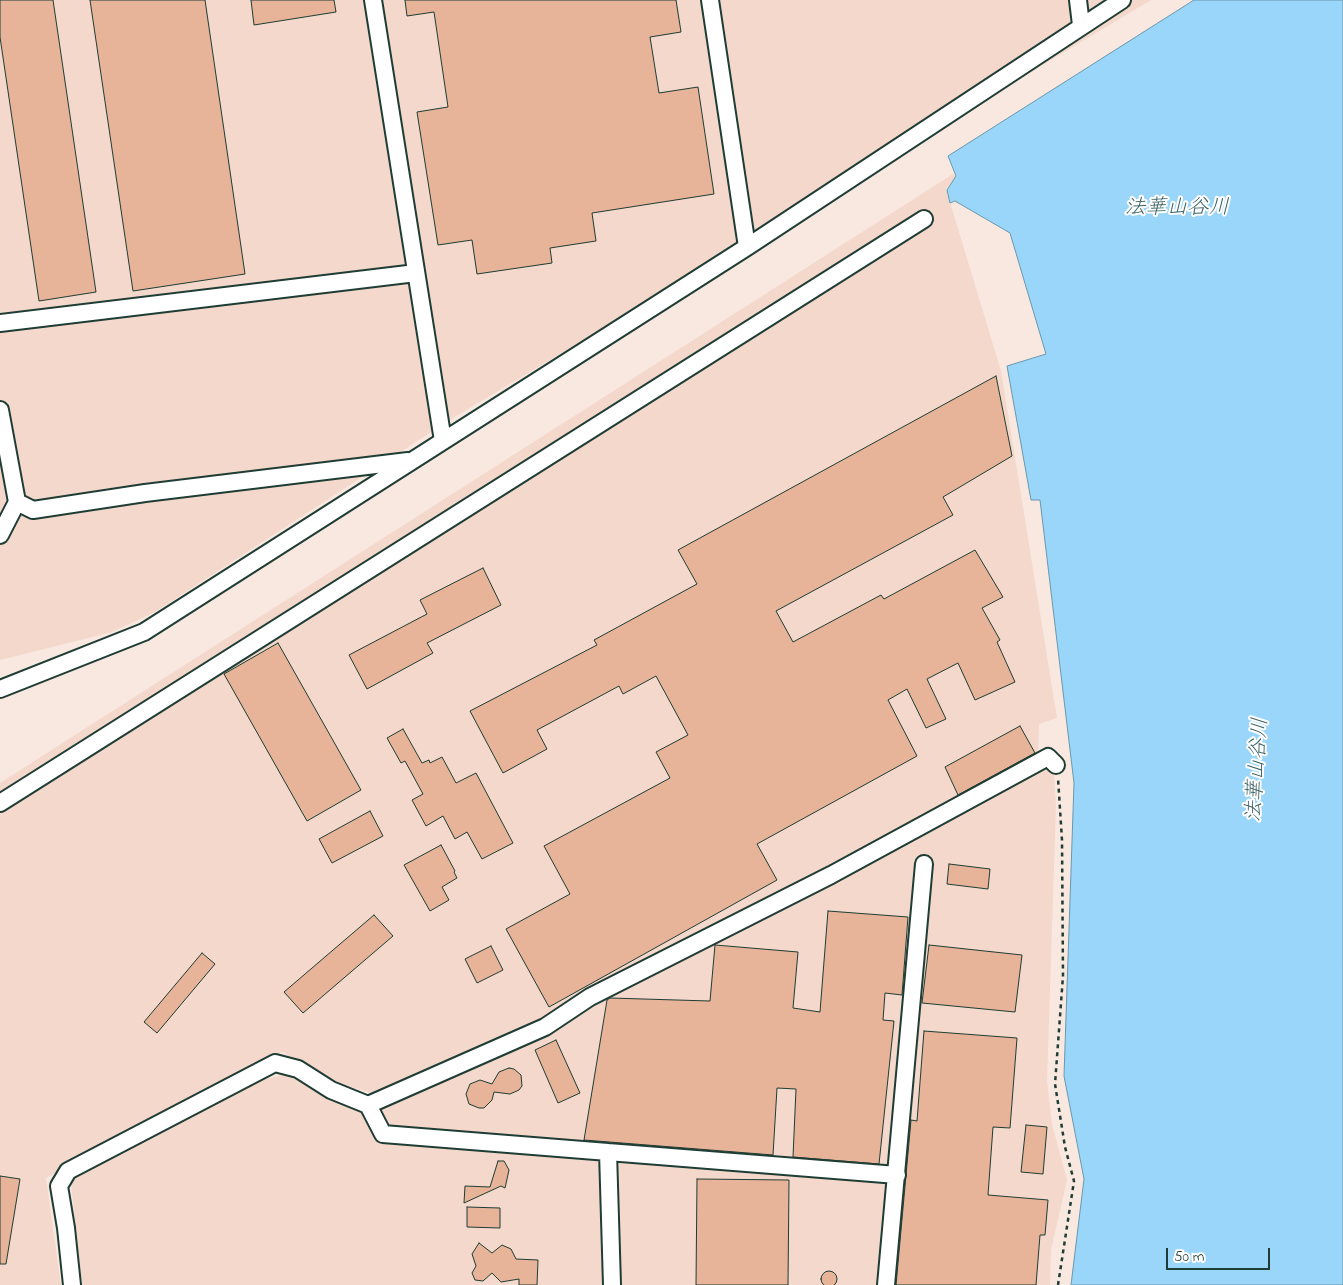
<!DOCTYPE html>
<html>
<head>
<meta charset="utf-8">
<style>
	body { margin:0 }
	#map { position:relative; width:1343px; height:1285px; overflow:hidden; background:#f8e8e0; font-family:"Indie Flower",sans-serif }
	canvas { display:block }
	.scale { position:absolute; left:1166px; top:1248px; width:104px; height:22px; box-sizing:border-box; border:2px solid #1f3d34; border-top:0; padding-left:6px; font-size:15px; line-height:18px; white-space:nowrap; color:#1f3d34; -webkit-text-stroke:4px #fff; paint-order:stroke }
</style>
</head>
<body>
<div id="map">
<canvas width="1343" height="1285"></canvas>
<div class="scale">50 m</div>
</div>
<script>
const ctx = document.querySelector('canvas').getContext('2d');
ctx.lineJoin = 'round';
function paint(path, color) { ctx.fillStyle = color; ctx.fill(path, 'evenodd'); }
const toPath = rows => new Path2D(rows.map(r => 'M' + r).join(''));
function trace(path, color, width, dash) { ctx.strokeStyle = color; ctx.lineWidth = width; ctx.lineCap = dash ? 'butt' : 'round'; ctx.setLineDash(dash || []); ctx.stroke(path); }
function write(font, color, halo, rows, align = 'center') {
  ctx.font = font + ' "Indie Flower","Klee One",sans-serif'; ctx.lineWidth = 4; ctx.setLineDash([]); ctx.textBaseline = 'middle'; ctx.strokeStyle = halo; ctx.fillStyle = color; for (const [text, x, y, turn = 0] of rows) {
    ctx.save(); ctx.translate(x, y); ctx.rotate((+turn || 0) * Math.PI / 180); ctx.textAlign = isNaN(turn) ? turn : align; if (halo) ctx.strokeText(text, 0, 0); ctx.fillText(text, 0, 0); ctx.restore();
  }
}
const built = toPath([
	[0,0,1151,0,448,421,155,612,112,632,0,660],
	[953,174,956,177,946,189,1001,371,1057,718,1039,724,1038,754,829,869,580,992,546,1016,379,1095,344,1085,282,1052,257,1062,46,1178,61,1285,0,1285,0,783],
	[1044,766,1054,775,1056,806,1047,1081,1052,1124,1067,1180,1051,1250,1050,1285,82,1285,71,1184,77,1173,261,1080,287,1074,327,1099,374,1112,417,1094,543,1033,583,1004]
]);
const water = toPath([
	[1194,0,1343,0,1343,1285,1071,1285,1084,1179,1064,1076,1074,783,1040,500,1031,500,1007,366,1046,354,1010,233,955,201,950,203,947,190,956,176,948,156,1194,0]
]);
const building = toPath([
	[0,0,53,0,96,292,39,301,0,37,0,0],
	[90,0,205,0,245,274,133,291,90,0],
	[251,0,334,0,336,12,254,25,251,0],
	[405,0,676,0,681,32,650,37,659,93,698,87,714,194,592,213,596,241,550,248,552,263,477,274,472,240,438,245,417,112,448,107,434,12,407,16,405,0],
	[996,376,1012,456,943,497,953,515,776,611,793,642,881,595,884,599,975,550,1003,597,982,608,1000,640,997,642,1015,682,975,700,958,663,927,679,946,719,926,728,907,689,888,700,917,756,757,844,777,880,549,1007,506,929,570,894,544,846,670,778,656,752,688,735,656,676,623,694,619,686,537,730,547,749,503,773,470,711,597,645,594,640,697,584,678,550,996,376],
	[483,568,501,605,427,643,433,653,367,689,349,655,427,614,420,600,483,568],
	[278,643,361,790,307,821,224,674,278,643],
	[1020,726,1035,753,958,795,945,767,1020,726],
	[403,729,422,763,429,760,430,763,442,757,456,783,476,773,513,843,482,859,467,832,455,839,443,816,426,826,412,800,423,794,405,761,401,763,387,738,403,729],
	[370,811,383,836,332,863,319,839,370,811],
	[441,845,455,871,454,872,457,878,442,887,449,900,430,911,404,865,441,845],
	[949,864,990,869,988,889,947,884,949,864],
	[828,911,908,917,902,995,885,993,883,1020,894,1021,879,1164,793,1157,796,1089,777,1088,773,1155,584,1140,607,1000,610,998,710,1001,715,945,798,952,793,1008,820,1012,828,911],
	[374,915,393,936,303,1013,284,992,374,915],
	[929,945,1022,955,1015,1012,922,1003,929,945],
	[491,946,503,970,477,983,465,959,491,946],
	[202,953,215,964,157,1033,144,1022,202,953],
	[924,1031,1017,1038,1010,1128,993,1127,988,1195,1048,1200,1045,1235,1040,1235,1036,1285,896,1285,911,1120,917,1121,924,1031],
	[556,1040,580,1093,558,1103,535,1050,556,1040],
	[509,1068,514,1069,521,1075,522,1086,519,1090,510,1094,494,1092,492,1100,484,1108,479,1108,469,1104,466,1094,470,1084,480,1080,492,1084,499,1072,509,1068],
	[1026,1125,1047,1127,1043,1174,1021,1172,1026,1125],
	[498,1161,504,1161,509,1170,505,1188,501,1186,464,1203,465,1186,490,1187,498,1161],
	[0,1176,20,1179,6,1264,0,1264,0,1176],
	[697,1179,789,1180,788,1285,696,1285,697,1179],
	[467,1207,500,1208,500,1228,467,1227,467,1207],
	[479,1243,492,1253,502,1245,511,1249,516,1259,538,1260,537,1285,519,1285,519,1279,501,1282,492,1273,483,1281,475,1280,472,1273,476,1266,472,1254,479,1243],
	'821 1279a8 8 0 1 1 16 0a8 8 0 1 1-16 0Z'
]);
const path = toPath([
	[1058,1285,1074,1181,1065,1147,1055,1084,1063,976,1062,840,1058,778]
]);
const minor = toPath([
	[373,0,443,441],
	[710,0,747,247],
	[1078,0,1081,25],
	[0,323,416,273],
	[0,410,17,502,0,535],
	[17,502,33,510,145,493,408,461],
	[0,689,144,632,747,247,1122,0],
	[0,803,924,219],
	[368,1105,383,1134,608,1152,612,1285],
	[608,1152,897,1175],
	[72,1285,66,1228,59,1186,68,1171,275,1063,298,1069,331,1090,368,1105,545,1027,590,997,831,875,1048,757,1056,765],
	[886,1285,924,864]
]);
const waterNames = [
	["法華山谷川",1177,210],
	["法華山谷川",1259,770,-86]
];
paint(built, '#f3d8cb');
paint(water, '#9ad5fa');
trace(water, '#6998ab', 1);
paint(building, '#e7b399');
trace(building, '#1f3d34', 1);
trace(minor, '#1f3d34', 20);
trace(path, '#1f3d34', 2.5, [4, 4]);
trace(minor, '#fff', 16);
write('italic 21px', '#3e6366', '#fff', waterNames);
</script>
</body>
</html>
